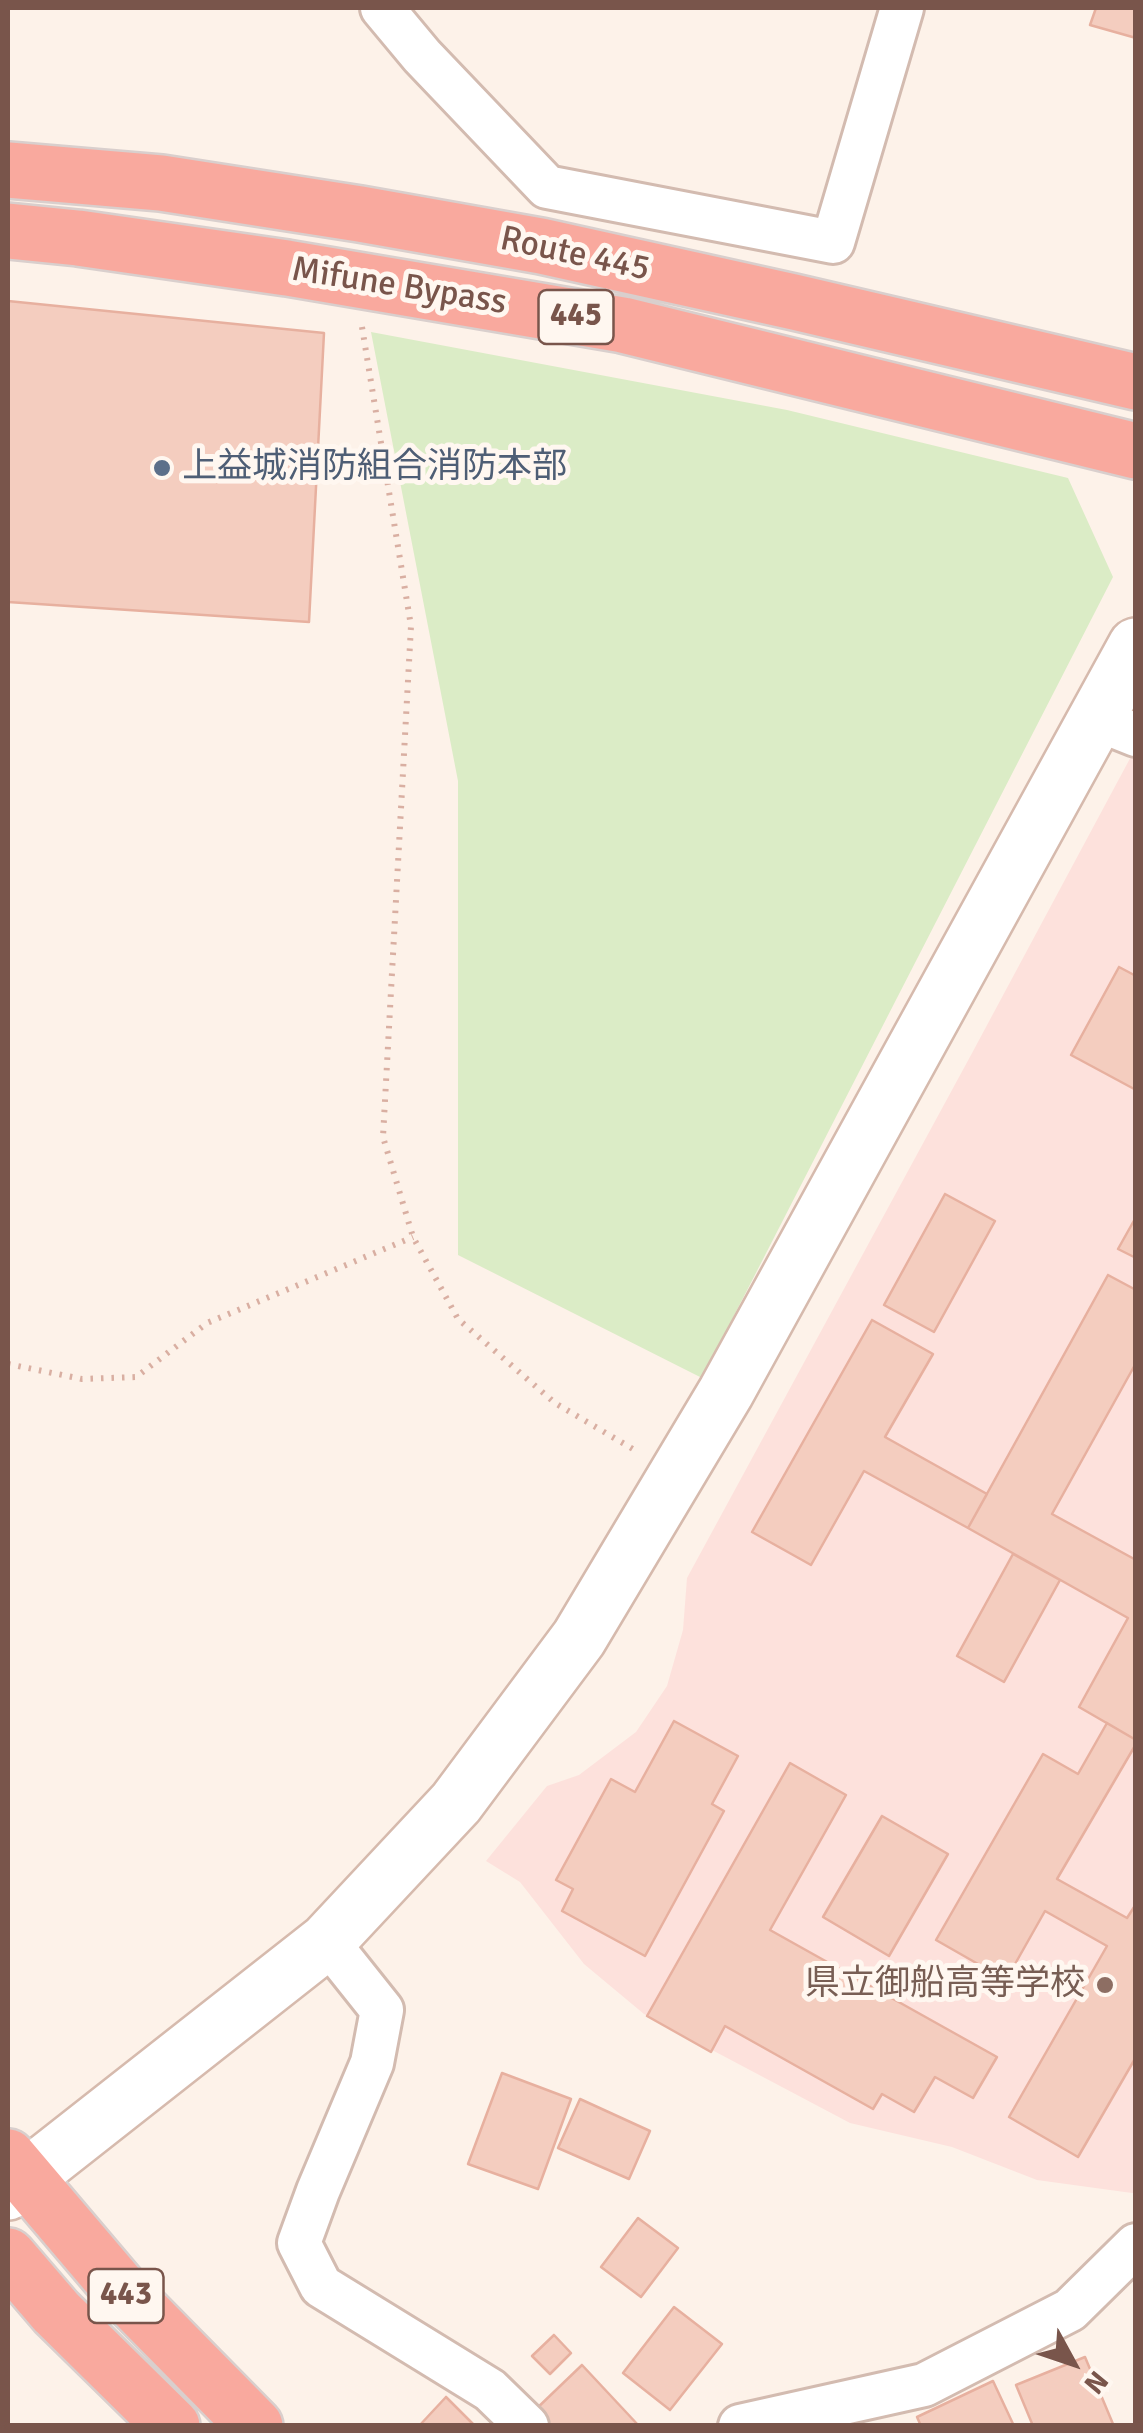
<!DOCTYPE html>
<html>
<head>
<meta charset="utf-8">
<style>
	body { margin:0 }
	#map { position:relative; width:1143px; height:2433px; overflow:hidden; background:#fdf2e9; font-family:Signika,sans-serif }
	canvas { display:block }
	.frame { position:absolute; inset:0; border:10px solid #79554b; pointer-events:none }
	.north { position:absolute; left:1023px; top:2313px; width:100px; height:100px; -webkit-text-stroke:8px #fff7f0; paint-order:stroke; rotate:130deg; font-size:28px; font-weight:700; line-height:40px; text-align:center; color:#79554b }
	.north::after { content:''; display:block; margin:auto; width:35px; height:45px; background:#79554b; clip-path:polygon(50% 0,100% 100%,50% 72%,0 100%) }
</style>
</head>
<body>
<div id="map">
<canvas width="1143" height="2433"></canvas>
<div class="frame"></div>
<div class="north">N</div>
</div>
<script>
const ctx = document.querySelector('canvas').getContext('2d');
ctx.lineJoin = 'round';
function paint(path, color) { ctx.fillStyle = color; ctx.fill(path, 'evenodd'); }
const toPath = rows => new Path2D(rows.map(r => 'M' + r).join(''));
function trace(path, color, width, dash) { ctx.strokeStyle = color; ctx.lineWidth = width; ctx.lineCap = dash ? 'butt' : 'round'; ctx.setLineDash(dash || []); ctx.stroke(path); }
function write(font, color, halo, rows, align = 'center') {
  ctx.font = font + ' Signika,"Noto Sans JP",sans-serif'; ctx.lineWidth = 10; ctx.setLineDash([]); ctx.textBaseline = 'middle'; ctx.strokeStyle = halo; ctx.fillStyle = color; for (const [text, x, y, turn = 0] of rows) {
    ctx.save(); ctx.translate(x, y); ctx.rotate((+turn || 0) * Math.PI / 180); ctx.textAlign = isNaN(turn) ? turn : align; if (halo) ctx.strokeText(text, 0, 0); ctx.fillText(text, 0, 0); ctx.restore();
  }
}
const commercial = toPath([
	[1134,751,1135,752,1135,2193,1132,2193,1037,2180,952,2147,850,2123,644,2014,584,1964,520,1882,486,1861,547,1786,579,1775,636,1732,667,1686,683,1630,687,1578,971,1055]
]);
const green = toPath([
	[371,332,787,410,1068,478,1113,577,702,1378,458,1255,458,781]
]);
const building = toPath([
	[1096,8,1136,8,1136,38,1090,25,1096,8],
	[8,301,324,333,309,622,8,602,8,301],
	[1119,967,1136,976,1136,1090,1071,1055,1119,967],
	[945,1194,995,1221,934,1332,884,1305,945,1194],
	[1136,1217,1136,1258,1118,1249,1136,1217],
	[1108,1275,1136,1290,1136,1363,1052,1514,1136,1560,1136,1740,1079,1707,1128,1618,968,1528,1108,1275],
	[872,1320,933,1354,885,1437,987,1494,968,1528,864,1471,811,1565,752,1532,872,1320],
	[1013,1554,1060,1580,1004,1682,957,1656,1013,1554],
	[674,1721,738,1756,712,1804,724,1811,645,1956,562,1911,573,1889,556,1880,611,1779,635,1792,674,1721],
	[1107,1723,1136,1740,1136,1744,1057,1879,1127,1918,1136,1904,1136,2057,1078,2157,1009,2117,1107,1946,1045,1911,1006,1980,936,1940,1043,1754,1078,1774,1107,1723],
	[790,1763,846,1795,770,1930,997,2057,973,2098,935,2077,914,2112,882,2094,873,2109,725,2026,711,2052,647,2016,790,1763],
	[882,1816,948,1854,889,1956,823,1917,882,1816],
	[502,2073,571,2099,538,2189,468,2164,502,2073],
	[580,2099,650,2131,629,2179,558,2148,580,2099],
	[638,2218,678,2248,641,2297,601,2267,638,2218],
	[674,2307,722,2344,670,2410,623,2373,674,2307],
	[554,2335,571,2353,550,2374,532,2356,554,2335],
	[1085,2357,1113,2424,1033,2426,1016,2385,1085,2357],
	[582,2365,639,2426,546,2426,533,2412,582,2365],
	[993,2381,1014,2426,921,2426,917,2417,993,2381],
	[446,2397,475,2426,419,2426,446,2397]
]);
const path = toPath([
	[362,327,411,626,383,1137,413,1237,458,1319,555,1403,638,1452],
	[8,1364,82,1379,136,1377,207,1323,413,1237]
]);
const street = toPath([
	[382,8,422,56,547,187,833,242,902,8],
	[1096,719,1136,735],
	[327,1941,382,2010,372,2063,318,2191,299,2243,321,2286,490,2390,527,2426],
	[740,2426,924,2385,1070,2310,1136,2245]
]);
const secondary = toPath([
	[8,2192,327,1941,456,1803,579,1638,726,1392,1136,646]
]);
const highway = toPath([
	[8,170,161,183,360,214,541,246,794,302,1136,382],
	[8,231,78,238,287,268,623,325,1136,451],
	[8,2157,120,2289,255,2426],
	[8,2256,56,2312,172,2426]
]);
const markers = [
	[162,468,10,"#5c6f8a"],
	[1105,1985,10,"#8d6e63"]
];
const shields = [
	[576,317,75],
	[126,2296,75]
];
const shieldNames = [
	["445",576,317],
	["443",126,2296]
];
const streetNames = [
	["Route 445",575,255,12],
	["Mifune Bypass",399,287,9]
];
const serviceNames = [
	["上益城消防組合消防本部",182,468]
];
const educationNames = [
	["県立御船高等学校",1085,1985]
];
paint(commercial, '#fde1dc');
paint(green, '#dbecc6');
paint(building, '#f4cdbf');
trace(building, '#e7b09f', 2.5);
trace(street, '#d3bbb0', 48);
trace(secondary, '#d6baad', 60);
trace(highway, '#d9cfcd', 60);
trace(path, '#d9afa2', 6, [2.5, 8]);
trace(street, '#fff', 42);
trace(secondary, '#fff', 55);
trace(highway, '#f9a99e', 55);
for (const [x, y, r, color] of markers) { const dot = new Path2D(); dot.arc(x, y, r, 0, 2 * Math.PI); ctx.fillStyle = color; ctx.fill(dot); trace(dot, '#fff7f0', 4); }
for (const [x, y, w] of shields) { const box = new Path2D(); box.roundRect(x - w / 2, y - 27, w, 54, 8); ctx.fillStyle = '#fff7f0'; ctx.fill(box); trace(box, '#79554b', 2.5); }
write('bold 32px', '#79554b', null, shieldNames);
write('35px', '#79554b', '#fff7f0', streetNames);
write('35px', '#4e5e75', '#fff7f0', serviceNames, 'left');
write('35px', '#785e54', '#fff7f0', educationNames, 'right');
</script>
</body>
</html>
